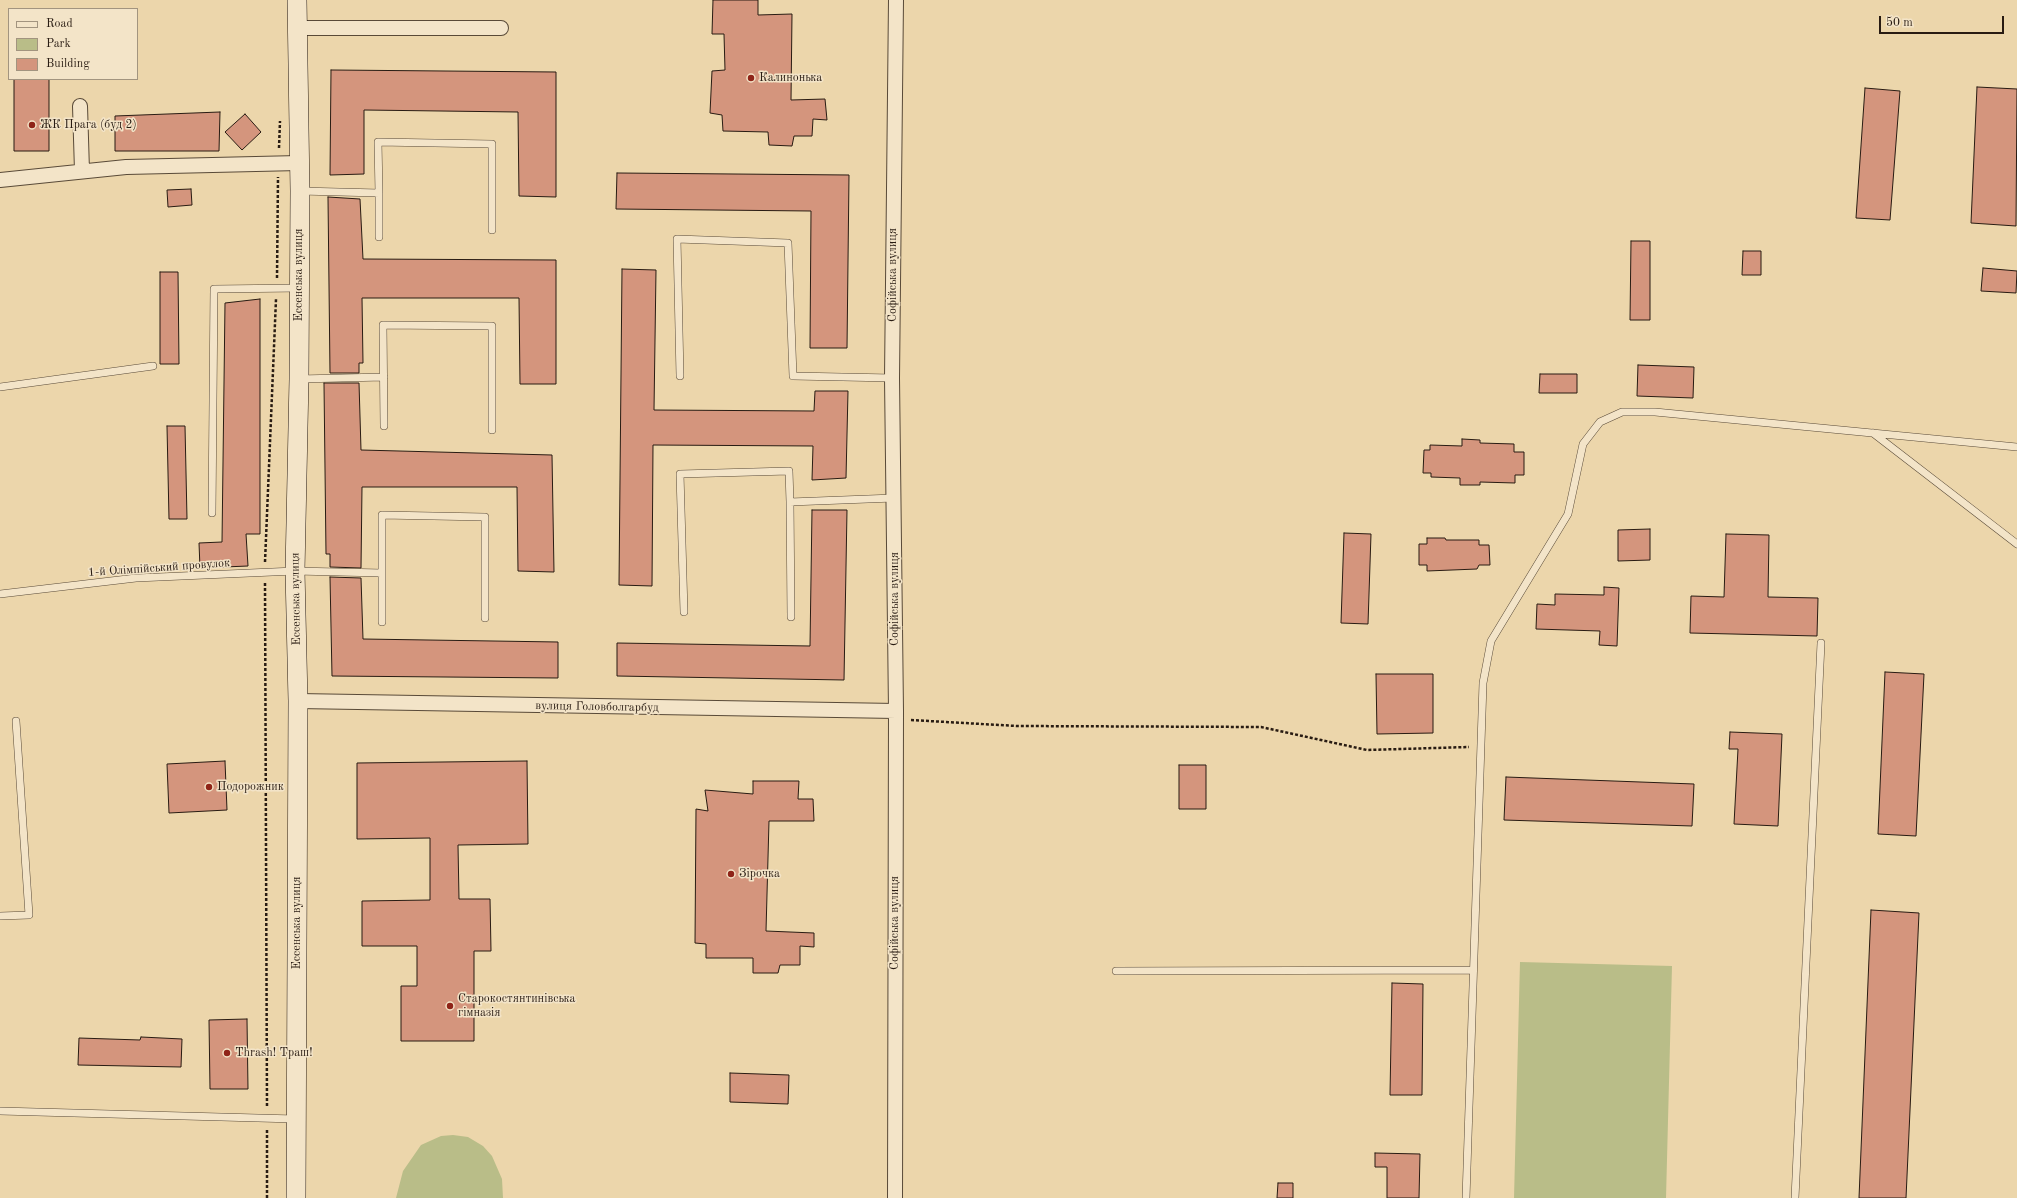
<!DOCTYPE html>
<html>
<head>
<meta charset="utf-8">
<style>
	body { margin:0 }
	#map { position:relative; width:2017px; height:1198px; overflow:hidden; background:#ecd6ab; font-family:"Old Standard TT",serif }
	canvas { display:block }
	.legend { position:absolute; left:8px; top:8px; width:130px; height:72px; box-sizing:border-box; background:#f3e4c8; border:1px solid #a2947f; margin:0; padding:5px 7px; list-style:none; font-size:12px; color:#281b12 }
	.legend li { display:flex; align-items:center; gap:8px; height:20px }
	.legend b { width:20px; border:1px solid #a2947f }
	.scale { position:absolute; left:1879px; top:16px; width:125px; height:18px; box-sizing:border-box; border:2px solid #281b12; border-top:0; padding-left:5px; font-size:12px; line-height:14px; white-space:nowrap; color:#281b12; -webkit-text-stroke:3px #f3e4c8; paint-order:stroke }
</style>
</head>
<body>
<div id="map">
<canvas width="2017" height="1198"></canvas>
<ul class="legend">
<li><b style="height:5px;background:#f3e4c8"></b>Road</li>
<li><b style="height:11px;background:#b9bd88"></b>Park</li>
<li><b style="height:11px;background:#d4957d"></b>Building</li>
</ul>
<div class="scale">50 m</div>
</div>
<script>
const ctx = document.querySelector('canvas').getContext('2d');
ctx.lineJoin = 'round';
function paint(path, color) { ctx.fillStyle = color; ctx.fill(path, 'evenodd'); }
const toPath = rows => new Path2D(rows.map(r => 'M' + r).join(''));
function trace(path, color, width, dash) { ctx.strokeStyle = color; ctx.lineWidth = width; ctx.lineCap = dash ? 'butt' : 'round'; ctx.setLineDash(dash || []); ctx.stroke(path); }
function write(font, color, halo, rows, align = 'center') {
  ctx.font = font + ' "Old Standard TT",serif'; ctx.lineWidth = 3; ctx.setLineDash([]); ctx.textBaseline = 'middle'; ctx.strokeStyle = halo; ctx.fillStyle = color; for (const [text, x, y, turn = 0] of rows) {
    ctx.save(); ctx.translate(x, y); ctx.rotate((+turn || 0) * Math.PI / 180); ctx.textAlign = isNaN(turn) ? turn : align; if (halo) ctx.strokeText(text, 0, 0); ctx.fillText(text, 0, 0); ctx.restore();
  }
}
const green = toPath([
	[1520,962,1672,966,1666,1198,1514,1198],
	[453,1135,468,1137,483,1146,492,1156,502,1179,503,1198,396,1198,403,1171,421,1145,441,1136]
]);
const building = toPath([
	[713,0,758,0,758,15,792,14,791,100,825,99,827,120,813,119,812,136,794,136,792,146,769,145,768,132,723,131,722,115,710,113,712,71,725,70,724,34,712,34,713,0],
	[331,70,556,72,556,197,519,196,518,112,364,110,364,174,330,175,331,70],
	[14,79,49,79,49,151,14,151,14,79],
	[1977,87,2017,89,2016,226,1971,223,1977,87],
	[1865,88,1900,91,1890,220,1856,218,1865,88],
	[220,112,219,151,115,151,115,116,220,112],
	[245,114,261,132,242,150,225,132,245,114],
	[617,173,849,175,847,348,810,348,811,211,616,209,617,173],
	[191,189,192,205,168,207,167,190,191,189],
	[328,197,360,199,363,259,556,260,556,384,520,384,519,298,362,298,363,363,359,363,359,373,330,373,328,197],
	[1631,241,1650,241,1650,320,1630,320,1631,241],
	[1743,251,1761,251,1761,275,1742,275,1743,251],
	[1983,268,2017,271,2016,293,1981,291,1983,268],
	[622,269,656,270,654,410,814,411,815,391,848,391,846,478,812,480,813,446,653,445,652,586,619,585,622,269],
	[160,272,178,272,179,364,160,364,160,272],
	[260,299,260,534,246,534,248,566,200,568,199,543,222,542,225,303,260,299],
	[1638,365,1694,367,1693,398,1637,396,1638,365],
	[1540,374,1577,374,1577,393,1539,393,1540,374],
	[324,383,359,383,361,450,552,455,554,572,518,571,517,487,362,487,361,568,330,567,330,554,326,554,324,383],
	[167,426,185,426,187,519,169,519,167,426],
	[1462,439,1480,440,1480,443,1514,444,1514,452,1524,452,1524,475,1515,475,1515,483,1480,482,1480,485,1460,485,1460,478,1431,477,1431,473,1423,473,1424,450,1430,450,1430,445,1462,446,1462,439],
	[812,510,847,510,844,680,617,676,617,643,810,646,812,510],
	[1650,529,1650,560,1618,561,1618,530,1650,529],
	[1344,533,1371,534,1368,624,1341,623,1344,533],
	[1726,534,1769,535,1768,597,1818,598,1817,636,1690,633,1691,596,1724,597,1726,534],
	[1427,538,1445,538,1446,540,1479,540,1479,545,1489,545,1490,565,1479,565,1477,569,1427,571,1427,565,1419,565,1419,544,1427,544,1427,538],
	[330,577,361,578,363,639,558,642,558,678,332,676,330,577],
	[1604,587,1619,588,1617,646,1599,645,1600,631,1536,629,1537,604,1555,605,1555,594,1604,595,1604,587],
	[1885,672,1924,674,1916,836,1878,834,1885,672],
	[1376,674,1433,674,1433,733,1377,734,1376,674],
	[1730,732,1782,734,1778,826,1734,824,1738,749,1729,749,1730,732],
	[225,761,227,810,169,813,167,764,225,761],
	[527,761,528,844,458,845,459,899,490,899,491,951,474,951,474,1041,401,1041,401,986,417,986,417,946,362,946,362,901,430,900,430,838,357,839,357,763,527,761],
	[1179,765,1206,765,1206,809,1179,809,1179,765],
	[1506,777,1694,784,1692,826,1504,820,1506,777],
	[753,781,799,781,798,799,813,799,814,821,769,821,766,931,814,933,814,947,800,946,800,965,780,965,778,973,753,973,753,958,706,958,706,944,695,943,696,809,708,811,705,790,753,794,753,781],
	[1871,910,1919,913,1906,1198,1859,1198,1871,910],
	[1392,983,1423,984,1422,1095,1390,1095,1392,983],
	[247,1019,248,1089,210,1089,209,1020,247,1019],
	[141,1037,182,1039,181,1067,78,1065,79,1038,140,1040,141,1037],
	[730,1073,789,1075,788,1104,730,1102,730,1073],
	[1375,1153,1420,1154,1419,1198,1387,1198,1387,1167,1375,1167,1375,1153],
	[1278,1183,1293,1183,1293,1198,1277,1198,1278,1183]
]);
const path = toPath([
	[279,148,280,121],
	[277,278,278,177],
	[265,562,276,299],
	[265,583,267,1108],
	[911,720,1017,726,1261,727,1367,750,1469,747],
	[267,1198,267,1129]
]);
const lane = toPath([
	[300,191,379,193,378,142,492,144,492,230],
	[379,193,379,237],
	[680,376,677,239,788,243,793,376,892,378],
	[299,379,384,377],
	[0,387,153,366],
	[384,426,383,325,492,326,492,430],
	[1873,433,2017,544],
	[790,502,791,617],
	[212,513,214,289,299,288],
	[0,594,136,578,295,571,382,573],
	[684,612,680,474,789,471,790,502,894,498],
	[382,622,382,515,485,517,485,618],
	[0,916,29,915,16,721],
	[1116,971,1473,970],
	[0,1111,295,1119],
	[1466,1198,1483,683,1491,641,1568,514,1583,444,1600,422,1622,412,1655,412,2017,447],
	[1795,1198,1821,643]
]);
const street = toPath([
	[297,28,501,28],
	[80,106,82,171],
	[0,180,126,167,299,163],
	[298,701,896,711],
	[895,1198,896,711,892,378,896,0]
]);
const secondary = toPath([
	[296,1198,298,701,295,571,299,379,300,191,297,0]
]);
const markers = [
	[751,78,4,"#8f2418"],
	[32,125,4,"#8f2418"],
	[209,787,4,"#8f2418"],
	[731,874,4,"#8f2418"],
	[450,1006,4,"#8f2418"],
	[227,1053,4,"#8f2418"]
];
const poiNames = [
	["Калинонька",759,78],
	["ЖК Прага (буд 2)",40,125],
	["Подорожник",217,787],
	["Зірочка",739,874],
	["Старокостянтинівська",458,999],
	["гімназія",458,1013],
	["Thrash! Траш!",235,1053]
];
const streetNames = [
	["Ессенська вулиця",299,275,-90],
	["Софійська вулиця",893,275,-90],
	["1-й Олімпійський провулок",159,568,-4],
	["Ессенська вулиця",296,599,-91],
	["Софійська вулиця",895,599,-90],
	["вулиця Головболгарбуд",597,707,1],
	["Ессенська вулиця",297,923,-90],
	["Софійська вулиця",895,923,-90]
];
paint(green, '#b9bd88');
paint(building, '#d4957d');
trace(building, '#281b12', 1);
trace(lane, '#594a38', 8);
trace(street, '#594a38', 16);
trace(secondary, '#281b12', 20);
trace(path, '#281b12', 2.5, [3, 2]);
trace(lane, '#f3e4c8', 7);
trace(street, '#f3e4c8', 14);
trace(secondary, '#f3e4c8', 19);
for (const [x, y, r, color] of markers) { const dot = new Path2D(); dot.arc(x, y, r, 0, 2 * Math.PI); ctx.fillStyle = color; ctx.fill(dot); trace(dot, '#f3e4c8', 1.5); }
write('12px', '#281b12', '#f3e4c8', poiNames, 'left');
write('12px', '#281b12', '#f3e4c8', streetNames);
</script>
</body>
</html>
